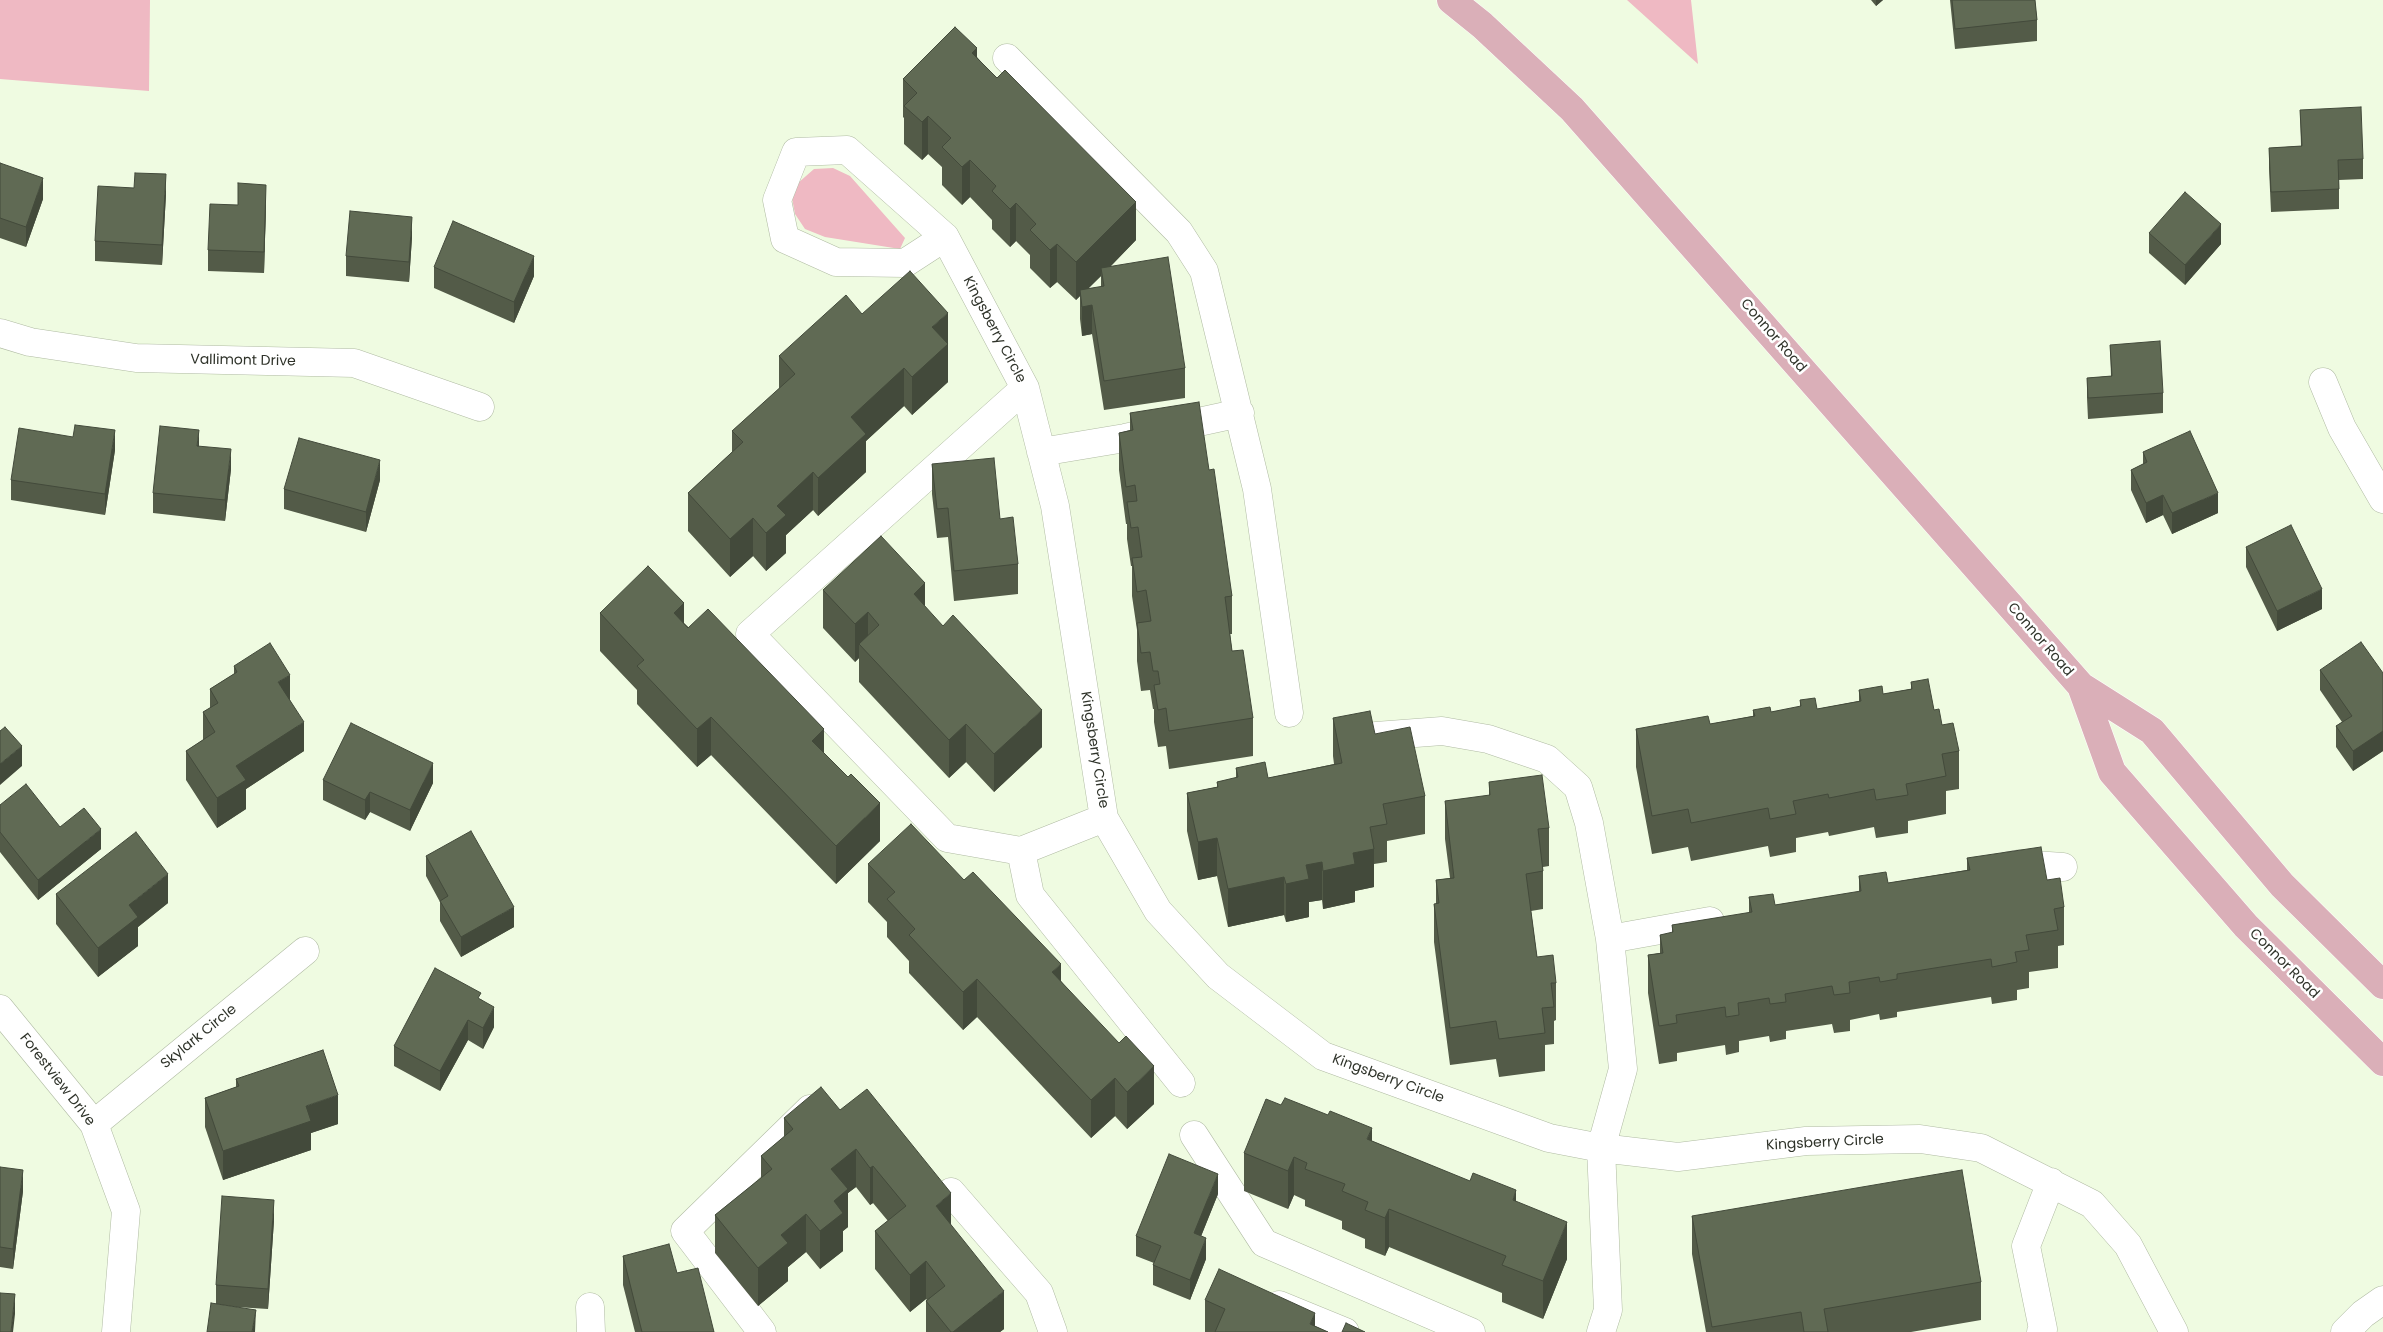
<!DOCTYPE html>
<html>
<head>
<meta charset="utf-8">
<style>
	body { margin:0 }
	canvas { display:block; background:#effbe1 }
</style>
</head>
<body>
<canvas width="2383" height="1332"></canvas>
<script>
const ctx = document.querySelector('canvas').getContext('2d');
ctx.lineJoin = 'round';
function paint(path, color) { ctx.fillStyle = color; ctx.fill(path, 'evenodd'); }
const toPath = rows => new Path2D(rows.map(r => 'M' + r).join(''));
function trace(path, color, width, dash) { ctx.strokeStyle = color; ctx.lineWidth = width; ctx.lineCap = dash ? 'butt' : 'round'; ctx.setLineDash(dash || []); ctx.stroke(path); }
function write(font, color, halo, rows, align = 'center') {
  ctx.font = font + ' Poppins,sans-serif'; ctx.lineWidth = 5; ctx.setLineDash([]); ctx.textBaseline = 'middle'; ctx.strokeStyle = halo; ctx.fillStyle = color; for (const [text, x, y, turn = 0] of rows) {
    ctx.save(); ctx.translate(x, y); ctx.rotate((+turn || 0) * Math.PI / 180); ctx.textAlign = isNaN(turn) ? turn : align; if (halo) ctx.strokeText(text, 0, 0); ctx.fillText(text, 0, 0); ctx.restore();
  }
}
const green = toPath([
	[0,0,150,0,149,91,0,79],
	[1627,0,1691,0,1698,64],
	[833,168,850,176,905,238,900,249,825,237,805,229,795,214,792,198,798,183,814,169]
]);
const minor = toPath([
	[1007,58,1179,232,1204,271,1257,489,1289,713],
	[945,237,905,263,836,262,785,239,777,200,796,152,847,150,945,237,1025,388,1055,506,1104,818,1158,911,1218,976,1323,1056,1549,1138,1601,1148,1678,1157,1806,1141,1920,1139,1981,1148,2092,1204,2128,1245,2174,1332],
	[0,333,30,342,136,358,354,363,480,407],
	[2323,382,2342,428,2383,499],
	[1025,388,750,634,947,838,1021,851,1030,895,1181,1083],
	[1041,452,1125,438,1240,413],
	[1376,736,1442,731,1488,739,1547,759,1578,787,1589,823,1610,939,1623,1069,1601,1148,1608,1310,1601,1332],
	[1021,851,1104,818],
	[2008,866,2019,864,2063,867],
	[1610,939,1710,921],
	[0,1009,94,1124,126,1211,116,1332],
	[94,1124,305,951],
	[1194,1135,1264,1243,1471,1332],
	[951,1192,1039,1293,1053,1332],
	[1279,1305,1345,1332],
	[590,1307,591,1332],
	[762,1332,685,1231,810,1109],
	[2041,1332,2043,1329,2026,1246,2051,1182],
	[2345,1332,2363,1314,2383,1300]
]);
const major = toPath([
	[1451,0,1482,25,1572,109,2081,686,2152,731,2282,885,2383,985],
	[2081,686,2112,772,2246,926,2383,1062]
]);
const wall = toPath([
	[1871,0,1883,0,1876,6],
	[1950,0,2035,0,2037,20,2037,41,1955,49],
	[977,57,1136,240,1111,266,1185,368,1185,398,1104,410,1092,334,1082,336,1080,319,1080,296,1076,300,1057,282,1050,288,1030,268,1030,255,1016,241,1010,247,992,229,992,220,970,197,962,205,942,185,942,167,928,154,922,160,904,144,904,118,903,117,903,79],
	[1101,276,1101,287,1087,289],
	[2300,110,2363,159,2363,179,2339,180,2339,209,2271,212,2269,168,2269,148,2301,146],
	[0,163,43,199,26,247,0,238],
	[166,194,162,265,95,261,95,241],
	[238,205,266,205,264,273,208,271,208,250],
	[2149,233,2221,244,2185,285,2149,253],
	[412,237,409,282,346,276,346,256],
	[434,267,534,276,514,323,434,288],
	[2110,345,2163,393,2163,413,2088,419,2087,398,2087,378,2111,376],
	[948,351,948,382,912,415,904,406,866,441,866,472,818,516,813,510,786,535,786,553,766,571,753,556,730,577,688,531,688,493,732,452,732,431,779,389,779,356],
	[1130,413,1209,470,1232,596,1232,634,1230,634,1232,651,1253,718,1253,756,1169,769,1166,746,1158,747,1154,722,1154,709,1153,709,1150,690,1141,691,1137,661,1137,630,1132,596,1132,566,1131,566,1127,539,1127,524,1126,524,1119,470,1119,433,1130,430],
	[73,437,115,450,105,515,11,500,11,480],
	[2143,452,2218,513,2172,534,2163,515,2146,523,2131,490,2131,470,2143,464],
	[932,464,1000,519,1018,564,1018,594,954,601,948,537,937,538,932,494],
	[231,469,225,521,153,513,153,493],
	[380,480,366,532,284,509,284,489],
	[2246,547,2322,609,2277,631,2246,567],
	[823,590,925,607,1042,747,994,792,966,762,949,778,859,682,859,658,855,662,823,628],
	[600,613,684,623,824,753,880,841,836,884,711,755,697,767,637,704,637,690,600,651],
	[234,666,290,700,304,751,246,789,246,809,217,828,186,780,186,751,203,740,203,712,210,708,210,689,234,674],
	[2320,670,2383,673,2383,751,2353,771,2336,747,2336,726,2342,722,2320,690],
	[1911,682,1934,710,1942,725,1959,751,1959,789,1946,791,1946,814,1908,821,1908,833,1876,838,1874,827,1829,836,1828,832,1796,838,1796,852,1770,857,1768,846,1691,861,1688,847,1652,854,1636,767,1636,729,1710,724,1753,716,1753,710,1771,712,1800,707,1800,700,1817,709,1859,701,1859,690,1883,694,1911,689],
	[1333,718,1375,734,1425,796,1425,834,1387,841,1387,862,1374,864,1374,887,1355,891,1355,902,1323,909,1322,900,1309,902,1309,917,1286,922,1284,915,1228,927,1217,876,1198,880,1187,831,1187,793,1217,787,1217,782,1236,778,1236,768,1268,778,1334,764,1333,756],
	[323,780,433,783,410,831,370,812,365,820,323,800],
	[1489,782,1549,828,1549,866,1543,867,1543,909,1531,911,1537,957,1556,983,1556,1020,1554,1021,1554,1044,1545,1045,1545,1071,1499,1077,1496,1059,1450,1065,1434,942,1434,904,1436,904,1436,880,1450,878,1445,839,1445,801,1489,796],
	[0,805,60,827,101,849,38,900,0,852],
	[426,856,514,927,461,957,440,921,440,902,426,876],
	[1967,858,2047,880,2064,907,2064,945,2058,946,2058,968,2029,972,2029,988,2017,990,2017,1000,1992,1004,1991,997,1897,1012,1897,1017,1880,1020,1879,1014,1850,1020,1850,1031,1834,1033,1832,1024,1786,1031,1786,1039,1770,1042,1769,1036,1739,1041,1739,1052,1726,1055,1725,1045,1677,1053,1677,1061,1659,1064,1648,993,1648,955,1660,953,1660,935,1672,933,1672,925,1749,913,1749,897,1775,905,1859,892,1859,876,1888,883,1967,870],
	[868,864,964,880,1061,981,1154,1104,1127,1129,1115,1116,1091,1138,977,1017,963,1030,909,973,909,961,887,937,887,922,868,902],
	[56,894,168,903,138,927,138,946,98,977,56,924],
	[481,999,494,1027,483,1049,468,1040,440,1091,394,1066,394,1046],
	[236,1079,338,1124,311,1133,311,1150,223,1180,205,1127,205,1098,236,1087],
	[840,1110,951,1226,1004,1329,1000,1332,926,1332,926,1301,927,1300,926,1299,910,1312,875,1269,875,1231,888,1221,873,1203,870,1205,856,1187,848,1193,848,1227,843,1231,843,1251,820,1269,806,1252,788,1267,788,1281,758,1306,715,1253,715,1215,761,1178,761,1156,784,1137,784,1118],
	[1372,1141,1516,1201,1567,1259,1543,1319,1502,1302,1502,1293,1389,1247,1385,1256,1365,1248,1365,1239,1342,1229,1342,1221,1305,1206,1305,1200,1294,1195,1288,1209,1244,1191,1244,1153],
	[0,1167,23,1191,13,1269,0,1267],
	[1218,1194,1201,1236,1206,1259,1190,1300,1153,1285,1153,1265,1154,1263,1136,1256,1136,1236],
	[1692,1216,1981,1282,1981,1320,1911,1332,1706,1332,1692,1254],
	[274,1220,268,1309,236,1307,216,1304,216,1285],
	[623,1256,677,1273,714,1332,635,1332,623,1285],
	[1205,1300,1315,1326,1328,1332,1205,1332]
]);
const shadedWall = toPath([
	[1876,0,1883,0,1876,6],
	[977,48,977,86,972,53],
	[928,116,928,154,922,160,922,122],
	[970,160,970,197,962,205,962,167],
	[166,174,166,194,162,265,162,245],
	[43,178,43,199,26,247,26,227],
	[266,185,266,205,264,273,264,252],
	[1136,202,1136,240,1102,275,1101,268,1101,276,1081,296,1080,290,1080,296,1076,300,1076,262],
	[1016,203,1016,241,1010,247,1010,209],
	[412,217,412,237,409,282,409,262],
	[2221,224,2221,244,2185,285,2185,265],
	[1057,244,1057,282,1050,288,1050,250],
	[534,256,534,276,514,323,514,302],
	[1092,305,1092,334,1082,336,1082,307],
	[948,313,948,382,912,415,912,377,932,327],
	[904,368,904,406,866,441,866,472,818,516,818,478,851,417],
	[115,430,115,450,105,515,105,494],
	[199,430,199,450,197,446],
	[231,449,231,469,225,521,225,500],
	[380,460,380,480,366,532,366,512],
	[813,472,813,510,786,535,786,553,766,571,766,533,777,506],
	[2218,493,2218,513,2172,534,2172,513],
	[2163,495,2163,515,2146,523,2146,503],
	[753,518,753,556,730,577,730,539],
	[925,583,925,621,914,594],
	[2322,589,2322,609,2277,631,2277,611],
	[684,603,684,641,674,613],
	[868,612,868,650,859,644,859,658,855,662,855,624],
	[290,675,290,704,278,682],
	[1042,710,1042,747,994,792,994,754],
	[711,717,711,755,697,767,697,729],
	[304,722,304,751,246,789,246,809,217,828,217,798,236,766],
	[966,724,966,762,949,778,949,740],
	[824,729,824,767,812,741],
	[2383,731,2383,751,2353,771,2353,751],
	[22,746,22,766,0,785,0,764],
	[433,763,433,783,410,831,410,810],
	[370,792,370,812,365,820,365,800],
	[880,803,880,841,836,884,836,846],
	[101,829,101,849,38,900,38,880],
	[1217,838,1217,876,1198,880,1198,842],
	[1374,849,1374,887,1355,891,1355,902,1323,909,1323,871,1353,853],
	[1322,862,1322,900,1309,902,1309,917,1286,922,1286,884,1306,865],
	[168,874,168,903,138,927,138,946,98,977,98,948,129,905],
	[1284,877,1284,915,1228,927,1228,889],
	[514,907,514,927,461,957,461,937],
	[1061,964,1061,1002,1052,972],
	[977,979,977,1017,963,1030,963,992],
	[494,1007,494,1027,483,1049,483,1028],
	[468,1020,468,1040,440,1091,440,1071],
	[1154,1066,1154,1104,1127,1129,1127,1092],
	[1115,1078,1115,1116,1091,1138,1091,1100],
	[338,1095,338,1124,311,1133,311,1150,223,1180,223,1151,306,1106],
	[1372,1128,1372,1166,1367,1139],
	[856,1149,856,1187,848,1193,848,1227,843,1231,843,1251,820,1269,820,1231,831,1169],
	[1294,1157,1294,1195,1288,1209,1288,1171],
	[873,1166,873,1203,870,1205,870,1168],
	[23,1170,23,1191,13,1269,13,1249],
	[1218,1174,1218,1194,1194,1254,1194,1233],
	[1516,1190,1516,1228,1513,1200],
	[951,1193,951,1231,936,1206],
	[274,1200,274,1220,268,1309,268,1289],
	[1389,1209,1389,1247,1385,1256,1385,1218],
	[806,1214,806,1252,788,1267,788,1281,758,1306,758,1268,781,1235],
	[1567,1222,1567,1259,1543,1319,1543,1281],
	[1206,1238,1206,1259,1190,1300,1190,1280],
	[926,1261,926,1299,910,1312,910,1275],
	[1004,1291,1004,1329,1000,1332,953,1332],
	[15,1294,15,1314,13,1332,11,1332],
	[256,1310,255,1332,252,1332],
	[1315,1313,1315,1332,1310,1324]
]);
const building = toPath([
	[1952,0,2035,0,2037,20,1955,29,1952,0],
	[955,27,977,48,972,53,997,78,1005,70,1136,202,1076,262,1057,244,1050,250,1030,230,1036,224,1016,203,1010,209,992,191,996,186,970,160,962,167,942,147,951,138,928,116,922,122,904,106,917,93,903,79,955,27],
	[2361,107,2363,159,2338,160,2339,189,2271,192,2269,148,2302,146,2300,110,2361,107],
	[0,163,43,178,26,227,0,218,0,163],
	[135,173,166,174,162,245,95,241,98,186,134,188,135,173],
	[238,183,266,185,264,252,208,250,210,204,238,205,238,183],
	[2185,192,2221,224,2185,265,2149,233,2185,192],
	[350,211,412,217,409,262,346,256,350,211],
	[453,221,534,256,514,302,434,267,453,221],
	[1168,257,1185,368,1104,381,1092,305,1082,307,1080,290,1104,286,1101,268,1168,257],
	[910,271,948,313,932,327,948,344,912,377,904,368,851,417,866,434,818,478,813,472,777,506,786,515,766,533,753,518,730,539,688,493,743,442,732,431,795,374,779,356,846,295,862,314,910,271],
	[2160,341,2163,393,2088,398,2087,378,2112,376,2110,345,2160,341],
	[1199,402,1209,470,1214,469,1232,596,1225,597,1232,651,1243,650,1253,718,1169,731,1166,708,1158,710,1154,685,1160,684,1158,671,1153,671,1150,652,1141,653,1137,623,1151,621,1146,590,1137,592,1132,558,1142,557,1138,527,1131,528,1127,502,1137,501,1135,485,1126,487,1119,433,1133,430,1130,413,1199,402],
	[75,425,115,430,105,494,11,480,19,428,73,437,75,425],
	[160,426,199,430,197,446,231,449,225,500,153,493,160,426],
	[2190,431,2218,493,2172,513,2163,495,2146,503,2131,470,2147,462,2143,452,2190,431],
	[299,438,380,460,366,512,284,489,299,438],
	[994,458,1000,519,1013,517,1018,564,954,571,948,508,937,509,932,464,994,458],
	[2291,525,2322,589,2277,611,2246,547,2291,525],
	[881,536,925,583,914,594,943,626,953,615,1042,710,994,754,966,724,949,740,859,644,879,625,868,612,855,624,823,590,881,536],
	[648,566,684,603,674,613,688,628,708,609,824,729,812,741,848,777,851,774,880,803,836,846,711,717,697,729,637,666,644,660,600,613,648,566],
	[2361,642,2383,673,2383,731,2353,751,2336,726,2352,716,2320,670,2361,642],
	[270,643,290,675,278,682,304,722,236,766,246,780,217,798,186,751,215,732,203,712,218,703,210,689,237,672,234,666,270,643],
	[1928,679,1934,710,1939,709,1942,725,1953,723,1959,751,1942,754,1946,776,1906,784,1908,795,1876,800,1874,789,1829,798,1828,794,1793,801,1796,814,1770,819,1768,808,1691,823,1688,809,1652,816,1636,729,1708,716,1710,724,1755,716,1753,710,1770,707,1771,712,1801,706,1800,700,1815,698,1817,709,1861,701,1859,690,1882,686,1883,694,1912,689,1911,682,1928,679],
	[1370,711,1375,734,1410,727,1425,796,1383,804,1387,824,1370,827,1374,849,1353,853,1355,864,1323,871,1322,862,1306,865,1309,879,1286,884,1284,877,1228,889,1217,838,1198,842,1187,793,1218,787,1217,782,1238,777,1236,768,1265,762,1268,778,1342,763,1333,718,1370,711],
	[351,723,433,763,410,810,370,792,365,800,323,780,351,723],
	[5,727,22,746,0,764,0,731,5,727],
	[1542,775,1549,828,1538,829,1543,871,1526,874,1537,957,1553,955,1556,983,1551,983,1554,1007,1542,1008,1545,1033,1499,1039,1496,1021,1450,1028,1434,904,1439,903,1436,880,1454,878,1445,801,1490,795,1489,782,1542,775],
	[26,784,60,827,84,808,101,829,38,880,0,832,0,805,26,784],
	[911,824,964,880,973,872,1061,964,1052,972,1119,1043,1126,1036,1154,1066,1127,1092,1115,1078,1091,1100,977,979,963,992,909,935,915,929,887,899,895,892,868,864,911,824],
	[471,831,514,907,461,937,440,901,448,896,426,856,471,831],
	[136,832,168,874,129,905,138,917,98,948,56,894,136,832],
	[2041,847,2047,880,2060,878,2064,907,2054,909,2058,930,2026,935,2029,950,2015,952,2017,962,1992,967,1991,959,1897,974,1897,979,1880,982,1879,977,1849,982,1850,993,1834,995,1832,986,1785,994,1786,1002,1770,1004,1769,998,1738,1003,1739,1015,1726,1017,1725,1007,1676,1015,1677,1023,1659,1026,1648,955,1663,953,1660,935,1673,932,1672,925,1752,912,1749,897,1773,894,1775,905,1861,891,1859,876,1886,872,1888,883,1970,870,1967,858,2041,847],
	[435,968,481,993,478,998,494,1007,483,1028,468,1020,440,1071,394,1046,435,968],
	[323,1050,338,1095,306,1106,311,1121,223,1151,205,1098,239,1086,236,1079,323,1050],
	[821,1087,840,1110,867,1089,951,1193,936,1206,1004,1291,953,1332,951,1332,926,1301,945,1286,926,1261,910,1275,875,1231,906,1206,873,1166,870,1168,856,1149,831,1169,848,1189,834,1201,843,1213,820,1231,806,1214,781,1235,788,1243,758,1268,715,1215,772,1169,761,1156,793,1129,784,1118,821,1087],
	[1285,1098,1328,1115,1330,1111,1372,1128,1367,1139,1470,1181,1473,1173,1516,1190,1513,1200,1567,1222,1543,1281,1502,1265,1506,1256,1389,1209,1385,1218,1365,1210,1368,1202,1342,1191,1345,1184,1305,1169,1307,1163,1294,1157,1288,1171,1244,1153,1266,1099,1281,1105,1285,1098],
	[1169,1154,1218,1174,1194,1233,1206,1238,1190,1280,1153,1265,1161,1246,1136,1236,1169,1154],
	[0,1167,23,1170,13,1249,0,1247,0,1167],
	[1962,1170,1981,1282,1824,1309,1828,1332,1804,1332,1801,1312,1712,1327,1692,1216,1962,1170],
	[222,1196,274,1200,268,1289,216,1285,222,1196],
	[669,1244,677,1273,698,1268,714,1332,642,1332,623,1256,669,1244],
	[1219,1269,1315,1313,1310,1324,1328,1332,1215,1332,1225,1309,1205,1300,1219,1269],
	[0,1293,15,1294,11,1332,0,1332,0,1293],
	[211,1303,256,1310,252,1332,207,1332,211,1303],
	[1346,1323,1365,1332,1342,1332,1346,1323]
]);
const streetNames = [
	["Kingsberry Circle",994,330,62],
	["Connor Road",1773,336,49],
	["Vallimont Drive",243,361,1],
	["Connor Road",2040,640,49],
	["Kingsberry Circle",1094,750,81],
	["Connor Road",2284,964,45],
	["Skylark Circle",199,1037,-39],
	["Kingsberry Circle",1388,1079,20],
	["Forestview Drive",57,1080,52],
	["Kingsberry Circle",1825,1143,-3]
];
paint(green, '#efb9c3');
trace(minor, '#b0bba3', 29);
trace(major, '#fff', 29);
trace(minor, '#fff', 28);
trace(major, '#daafb8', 28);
paint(wall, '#535b48');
paint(shadedWall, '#434a3b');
paint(building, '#606a54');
trace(building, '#434a3b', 1);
write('14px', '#2f332a', '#fff', streetNames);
</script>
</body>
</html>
